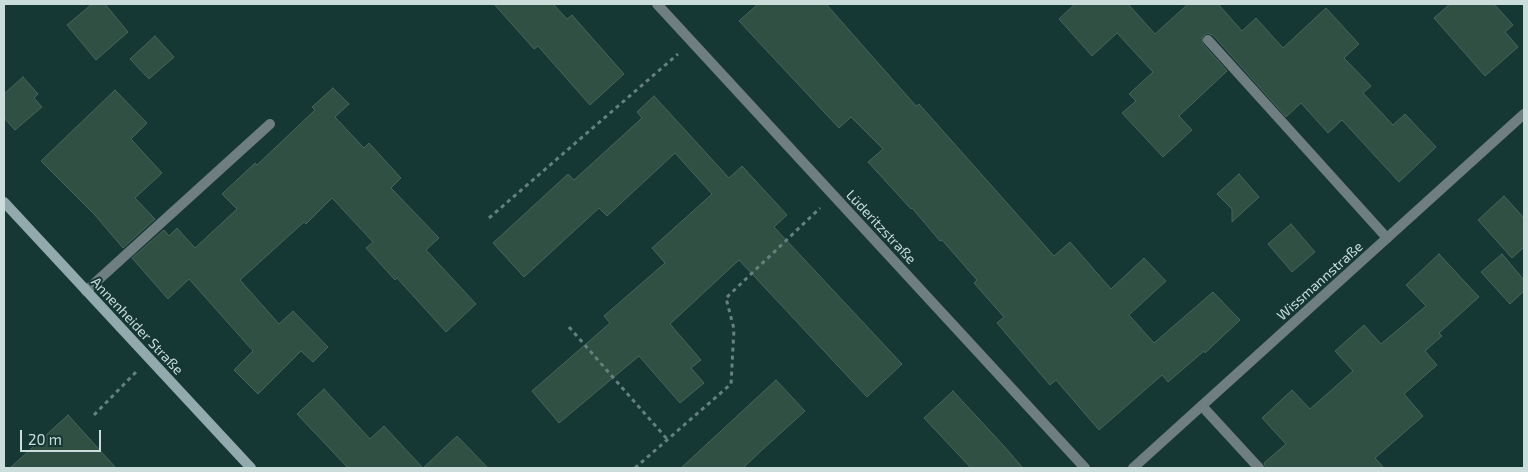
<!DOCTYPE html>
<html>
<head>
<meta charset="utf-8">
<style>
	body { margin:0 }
	#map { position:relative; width:1528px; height:472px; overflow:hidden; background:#163835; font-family:"Exo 2",sans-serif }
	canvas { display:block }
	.frame { position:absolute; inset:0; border:5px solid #cbdddb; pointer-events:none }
	.scale { position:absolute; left:20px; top:430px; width:81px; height:22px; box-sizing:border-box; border:2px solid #cbdddb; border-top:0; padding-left:6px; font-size:15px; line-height:18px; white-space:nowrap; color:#cbdddb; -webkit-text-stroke:4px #163835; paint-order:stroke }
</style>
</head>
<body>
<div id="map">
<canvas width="1528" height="472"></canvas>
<div class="frame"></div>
<div class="scale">20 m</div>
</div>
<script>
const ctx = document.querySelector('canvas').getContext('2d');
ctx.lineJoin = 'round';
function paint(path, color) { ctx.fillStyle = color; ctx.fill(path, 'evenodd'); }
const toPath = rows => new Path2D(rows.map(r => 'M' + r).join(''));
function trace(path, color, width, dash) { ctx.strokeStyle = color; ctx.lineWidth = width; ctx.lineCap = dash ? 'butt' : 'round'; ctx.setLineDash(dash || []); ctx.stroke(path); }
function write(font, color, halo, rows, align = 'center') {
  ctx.font = font + ' "Exo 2",sans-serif'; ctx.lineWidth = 4; ctx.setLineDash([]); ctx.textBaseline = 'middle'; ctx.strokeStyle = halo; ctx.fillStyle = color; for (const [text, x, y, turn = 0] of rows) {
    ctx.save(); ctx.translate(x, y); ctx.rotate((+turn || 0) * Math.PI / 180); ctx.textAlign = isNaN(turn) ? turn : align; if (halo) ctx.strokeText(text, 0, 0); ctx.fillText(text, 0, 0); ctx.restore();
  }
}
const building = toPath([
	[92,4,105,4,128,32,96,60,67,25,92,4],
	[494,4,553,4,567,19,572,15,624,74,590,105,538,46,534,49,494,4],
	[758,4,826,4,916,106,919,104,1054,256,1070,242,1111,289,1144,258,1166,281,1129,315,1154,343,1213,292,1240,320,1205,353,1204,351,1168,382,1162,375,1099,430,1056,380,1050,385,997,323,1004,317,974,283,977,280,942,240,940,241,912,208,911,209,868,162,883,149,851,117,839,128,739,21,758,4],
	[1075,4,1128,4,1155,34,1188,4,1218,4,1242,31,1256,18,1283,48,1326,8,1359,44,1344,58,1371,86,1363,93,1393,125,1405,114,1436,147,1399,182,1342,120,1328,133,1301,103,1286,117,1213,35,1207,33,1202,37,1203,44,1227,71,1179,116,1192,130,1163,157,1122,113,1136,101,1129,94,1153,72,1117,33,1092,56,1059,19,1075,4],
	[1450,4,1494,4,1513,25,1505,32,1518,47,1485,76,1434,18,1450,4],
	[155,36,174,57,149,79,130,59,155,36],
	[23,77,38,94,34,98,42,107,15,130,4,118,4,94,23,77],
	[333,88,349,104,335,117,364,148,369,143,401,178,391,188,439,238,426,250,476,304,446,332,397,278,395,280,366,248,373,242,332,198,306,224,304,222,240,280,279,324,293,311,328,347,313,362,301,351,258,394,234,370,253,351,189,279,168,299,132,258,164,230,169,236,177,228,195,248,237,209,222,194,255,163,257,165,315,110,312,107,333,88],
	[115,90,147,123,131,139,162,173,135,198,155,219,123,248,94,214,41,161,115,90],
	[654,96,729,178,742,166,787,215,774,227,902,364,867,397,739,260,670,324,701,360,691,368,704,383,680,403,639,356,559,423,532,391,610,323,604,316,665,263,652,248,712,194,675,153,607,216,599,208,524,277,493,243,568,174,574,180,642,118,637,112,654,96],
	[1239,174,1259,197,1232,222,1232,209,1217,194,1239,174],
	[1504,196,1524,218,1524,247,1512,258,1478,220,1504,196],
	[1291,224,1315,252,1292,272,1268,244,1291,224],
	[1439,254,1479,297,1439,333,1442,336,1425,351,1437,365,1404,394,1423,416,1375,458,1384,468,1266,468,1264,463,1286,444,1262,418,1292,390,1310,409,1353,371,1335,351,1364,325,1381,344,1426,306,1406,285,1439,254],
	[1502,254,1524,280,1524,291,1510,304,1481,272,1502,254],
	[776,380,805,411,762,450,743,468,681,468,776,380],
	[324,389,370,439,384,426,423,468,457,436,488,468,348,468,297,414,324,389],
	[953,391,1003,445,1023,468,971,468,924,418,953,391],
	[68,415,116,468,10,468,68,415]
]);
const path = toPath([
	[489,218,678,54],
	[569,327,667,439],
	[94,415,137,371],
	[635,468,731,384,734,329,726,298,820,208]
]);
const lane = toPath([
	[1208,40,1387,238],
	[86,291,270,124],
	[1202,406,1259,468]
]);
const street = toPath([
	[657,4,1085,468],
	[1133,468,1524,114]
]);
const secondary = toPath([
	[4,202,251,468]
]);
const streetNames = [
	["Lüderitzstraße",881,227,47],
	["Wissmannstraße",1320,281,-42],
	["Annenheider Straße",137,326,47]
];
paint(building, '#2f5042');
trace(building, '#496559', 1);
trace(path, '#65807e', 3, [4, 4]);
trace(lane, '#6f7e80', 10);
trace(street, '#6f7e80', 10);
trace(secondary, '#92a9ad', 10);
write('14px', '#cbdddb', '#163835', streetNames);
</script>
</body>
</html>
